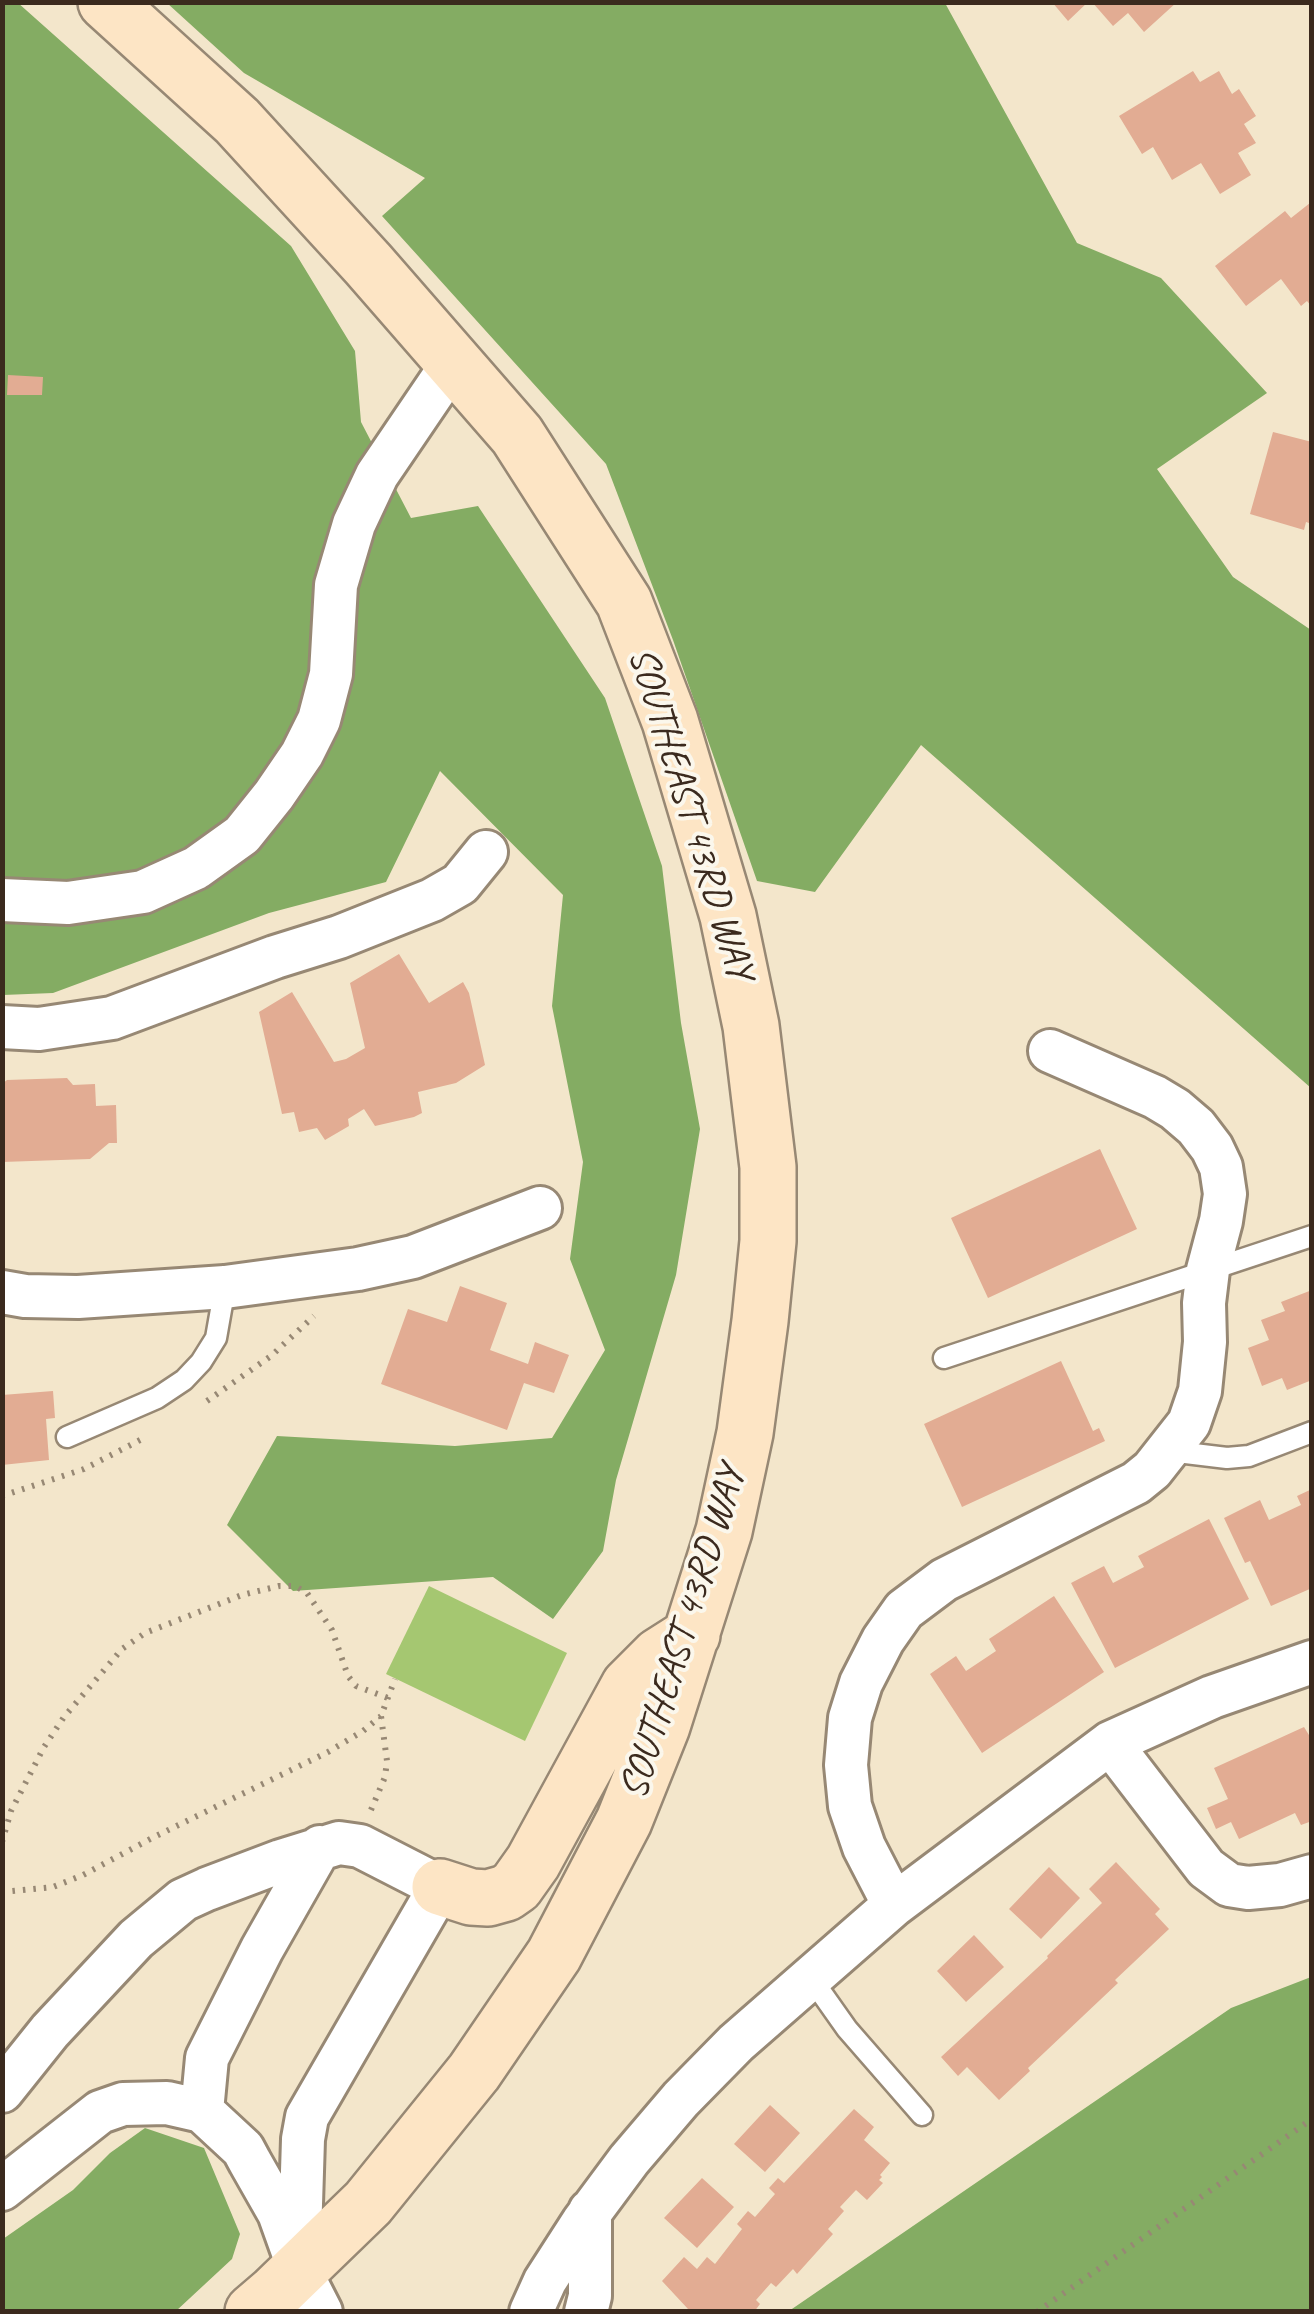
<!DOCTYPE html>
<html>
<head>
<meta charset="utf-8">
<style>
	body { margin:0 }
	#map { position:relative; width:1314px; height:2314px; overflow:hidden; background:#f3e6cb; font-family:Caveat,sans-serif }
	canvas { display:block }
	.frame { position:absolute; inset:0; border:5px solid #3b2a1e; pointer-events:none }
</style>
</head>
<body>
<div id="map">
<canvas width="1314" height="2314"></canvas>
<div class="frame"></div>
</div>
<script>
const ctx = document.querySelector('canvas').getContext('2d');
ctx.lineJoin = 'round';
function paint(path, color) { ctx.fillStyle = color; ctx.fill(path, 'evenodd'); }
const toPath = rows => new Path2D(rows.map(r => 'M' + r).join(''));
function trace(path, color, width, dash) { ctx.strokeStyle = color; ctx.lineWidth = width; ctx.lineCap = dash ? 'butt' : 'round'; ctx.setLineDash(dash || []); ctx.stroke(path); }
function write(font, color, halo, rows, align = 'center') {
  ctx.font = font + ' Caveat,sans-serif'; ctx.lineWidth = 8; ctx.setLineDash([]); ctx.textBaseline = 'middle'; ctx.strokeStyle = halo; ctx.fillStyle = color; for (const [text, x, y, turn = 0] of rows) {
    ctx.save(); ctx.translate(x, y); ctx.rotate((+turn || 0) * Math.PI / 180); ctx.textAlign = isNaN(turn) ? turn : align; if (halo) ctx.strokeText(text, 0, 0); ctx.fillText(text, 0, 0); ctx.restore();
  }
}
const green = toPath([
	[429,1586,567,1653,525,1741,386,1674]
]);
const forest = toPath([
	[17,2,291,246,355,351,361,422,411,518,478,506,605,698,662,866,681,1023,700,1129,676,1275,616,1480,603,1551,553,1619,493,1577,293,1591,227,1525,277,1436,455,1446,552,1438,605,1350,570,1259,583,1162,552,1006,563,895,440,771,386,882,269,913,53,993,3,995,2,3],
	[167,3,945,3,1077,243,1161,278,1267,393,1157,469,1233,577,1311,630,1311,1088,921,745,815,892,757,881,673,640,606,464,382,216,425,178,244,73],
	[1311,1977,1311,2311,789,2311,1231,2008],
	[145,2128,204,2148,240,2234,232,2259,176,2311,3,2311,3,2239,73,2190,110,2153]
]);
const building = toPath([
	[1052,2,1088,2,1068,21],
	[1092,2,1177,2,1144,32,1128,13,1113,26],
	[1193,71,1200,82,1219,71,1232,94,1239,89,1256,116,1244,124,1256,143,1238,153,1251,175,1220,194,1201,163,1172,180,1153,147,1142,154,1119,116],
	[1310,203,1312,307,1307,301,1301,306,1281,279,1246,306,1215,266,1285,211,1291,218],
	[8,375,43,377,42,395,7,395],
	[1273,432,1312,442,1312,524,1306,522,1304,530,1250,514],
	[399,954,429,1003,463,982,469,993,485,1065,456,1083,418,1092,422,1113,414,1117,375,1126,364,1109,348,1119,349,1126,325,1140,317,1128,299,1132,294,1112,282,1114,259,1012,292,992,334,1062,346,1059,365,1048,350,983],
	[67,1078,73,1085,95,1084,96,1106,116,1105,117,1143,109,1143,90,1159,2,1162,2,1084,7,1080],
	[1100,1149,1137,1229,988,1298,951,1218],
	[460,1286,507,1303,490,1350,528,1364,535,1342,569,1355,554,1393,524,1383,507,1430,381,1384,408,1309,447,1322],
	[1312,1290,1312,1380,1287,1390,1282,1378,1262,1386,1248,1348,1269,1340,1261,1320,1285,1311,1281,1302],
	[1061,1361,1093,1431,1099,1428,1105,1441,962,1507,924,1424],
	[53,1391,55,1418,46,1419,49,1460,2,1465,2,1395],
	[1312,1489,1312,1588,1271,1606,1250,1561,1245,1563,1224,1518,1260,1500,1269,1520,1301,1505,1297,1496],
	[1209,1519,1249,1599,1115,1668,1071,1583,1104,1566,1113,1583,1144,1567,1138,1556],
	[1054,1596,1104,1672,982,1753,930,1674,956,1656,966,1671,996,1651,989,1639],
	[1304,1727,1312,1740,1312,1821,1301,1825,1295,1813,1239,1839,1231,1822,1216,1829,1207,1808,1228,1799,1214,1768],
	[1116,1862,1160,1909,1155,1914,1169,1929,1115,1980,1118,1983,1028,2068,1030,2071,999,2100,967,2067,958,2076,941,2057,1048,1958,1047,1956,1102,1903,1089,1889],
	[1049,1867,1080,1898,1041,1939,1009,1909],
	[974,1935,1004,1967,966,2002,937,1971],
	[770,2105,800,2133,765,2172,734,2144],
	[854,2109,874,2127,864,2140,890,2163,880,2175,882,2177,879,2180,883,2183,867,2200,856,2190,840,2207,844,2211,828,2229,833,2234,797,2274,793,2269,776,2287,771,2283,756,2300,760,2304,754,2312,686,2312,688,2309,662,2281,684,2257,697,2269,707,2257,715,2264,742,2229,737,2224,748,2211,755,2217,775,2194,769,2188,778,2178,784,2183],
	[702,2178,734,2207,697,2248,664,2218]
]);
const path = toPath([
	[207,1401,271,1356,314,1316],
	[2,1496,84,1469,144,1438],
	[371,1810,385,1777,387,1761,381,1716,395,1679],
	[2,1842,11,1811,44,1747,64,1717,122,1649,145,1633,242,1595,279,1586,295,1586,307,1593,332,1630,348,1676,356,1686,388,1698],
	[2,1892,53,1887,83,1875,154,1837,328,1752,363,1731,381,1716],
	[439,2312,439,2311],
	[1037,2312,1312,2119]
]);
const lane = toPath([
	[944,1358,1312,1236],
	[67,1437,157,1398,184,1380,201,1362,216,1338,225,1287],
	[1169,1451,1227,1458,1249,1456,1312,1432],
	[811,1978,847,2029,922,2115]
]);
const street = toPath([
	[2,900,68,903,143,892,196,868,242,835,274,795,302,754,319,720,331,674,336,585,354,524,377,475,453,363],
	[2,1027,39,1029,112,1018,275,957,339,937,432,900,460,884,486,852],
	[2,1292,25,1296,78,1297,225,1287,358,1269,413,1257,540,1208],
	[1110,1743,1206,1868,1229,1885,1248,1888,1280,1885,1312,1876],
	[894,1905,864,1847,850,1806,846,1765,850,1718,861,1683,883,1640,904,1610,944,1580,1136,1483,1152,1470,1189,1423,1200,1391,1205,1342,1204,1303,1208,1270,1221,1221,1225,1194,1221,1167,1212,1148,1196,1127,1175,1109,1155,1097,1050,1051],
	[2,2091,50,2031,136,1939,183,1900,207,1889,281,1861,339,1843,360,1846,440,1887,307,2117,303,2139,299,2269],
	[202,2111,207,2058,262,1949,320,1847],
	[2,2189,100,2112,123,2104,167,2103,202,2111,243,2149,250,2162,279,2213,299,2269,321,2312],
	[531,2312,545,2281,583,2222,629,2160,681,2099,736,2043,894,1905,1110,1743,1212,1697,1312,1662],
	[586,2312,590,2296,590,2211]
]);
const secondary = toPath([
	[106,2,237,121,368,264,517,435,624,602,670,721,728,916,751,1026,768,1167,768,1241,760,1321,745,1433,724,1531,662,1726,624,1821,554,1955,474,2072,368,2203,274,2294,253,2312],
	[440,1887,471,1897,488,1898,506,1893,516,1886,533,1862,629,1686,659,1656,692,1635]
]);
const streetNames = [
	["SOUTHEAST 43RD WAY",690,814,73],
	["SOUTHEAST 43RD WAY",684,1633,-73]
];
paint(green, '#a5c771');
paint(forest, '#84ac63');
paint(building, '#e2ac93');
trace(lane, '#978874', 25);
trace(street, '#978874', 48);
trace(secondary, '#978874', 60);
trace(path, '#978874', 6, [2.5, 8]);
trace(lane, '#fff', 20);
trace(street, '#fff', 42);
trace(secondary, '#fde5c5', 55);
write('40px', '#3b2a1e', '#fbf7ec', streetNames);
</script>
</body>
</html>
